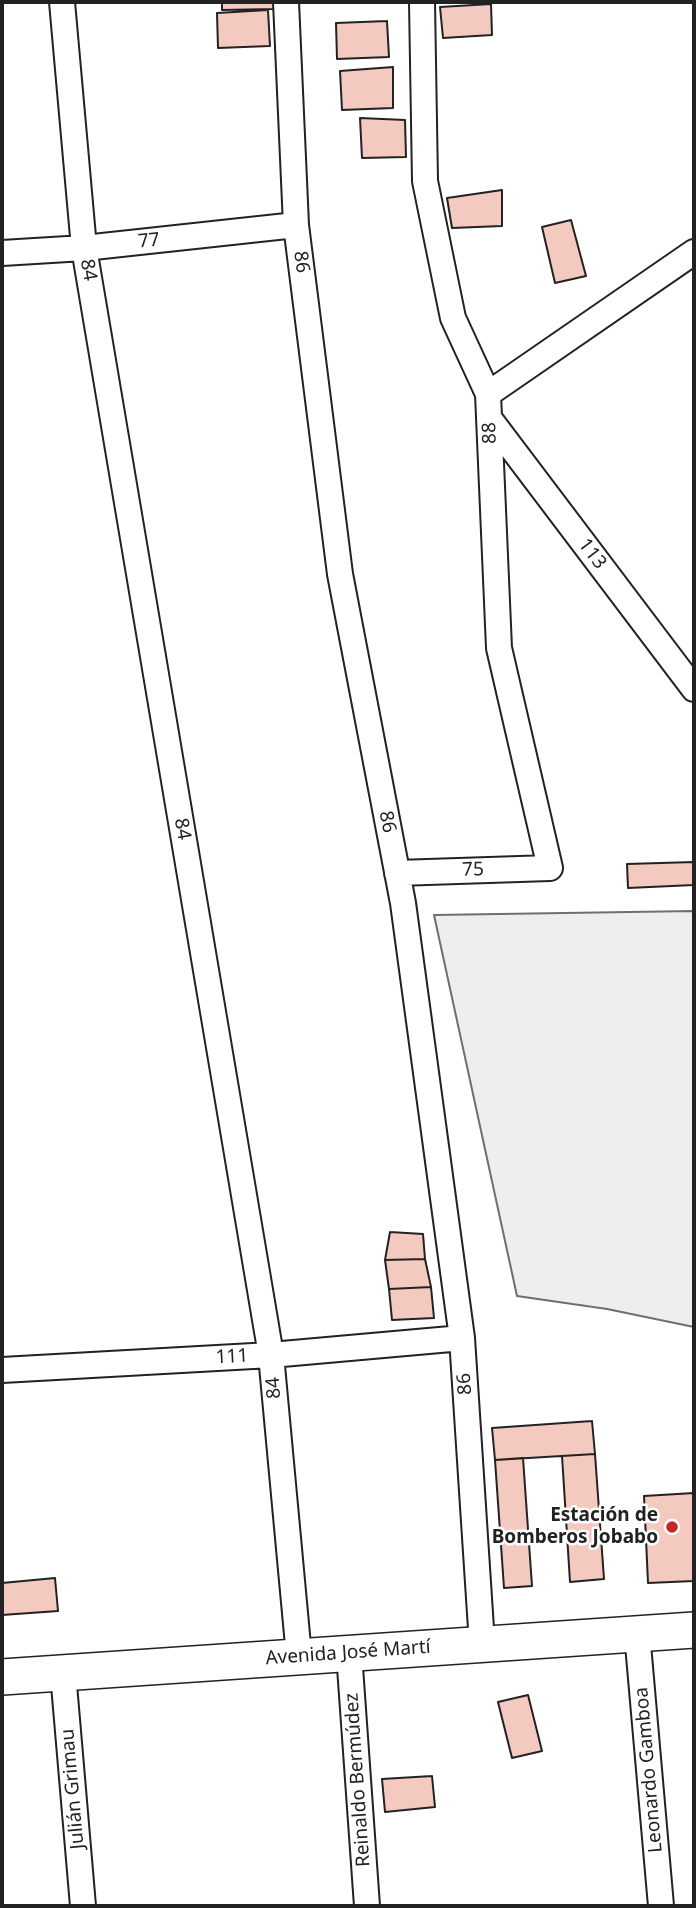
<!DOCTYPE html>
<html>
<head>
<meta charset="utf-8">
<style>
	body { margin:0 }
	#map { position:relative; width:696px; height:1908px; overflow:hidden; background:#fff; font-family:"Noto Sans",sans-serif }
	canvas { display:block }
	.frame { position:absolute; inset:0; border:4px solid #222; pointer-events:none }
</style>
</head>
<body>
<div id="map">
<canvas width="696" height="1908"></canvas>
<div class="frame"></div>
</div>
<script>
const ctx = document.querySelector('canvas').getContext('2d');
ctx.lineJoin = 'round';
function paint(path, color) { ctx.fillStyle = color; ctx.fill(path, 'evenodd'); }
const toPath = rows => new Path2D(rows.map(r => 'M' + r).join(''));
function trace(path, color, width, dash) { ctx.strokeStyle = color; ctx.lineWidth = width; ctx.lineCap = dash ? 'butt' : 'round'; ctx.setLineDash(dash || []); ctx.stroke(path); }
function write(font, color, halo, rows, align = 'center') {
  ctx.font = font + ' "Noto Sans",sans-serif'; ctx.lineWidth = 5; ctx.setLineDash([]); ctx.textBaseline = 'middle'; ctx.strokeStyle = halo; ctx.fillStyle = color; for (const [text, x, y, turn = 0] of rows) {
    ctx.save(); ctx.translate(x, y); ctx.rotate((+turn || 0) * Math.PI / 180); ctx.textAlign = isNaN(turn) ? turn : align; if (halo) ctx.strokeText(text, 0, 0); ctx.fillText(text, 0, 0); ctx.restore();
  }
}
const green = toPath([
	[694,911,694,1327,607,1309,517,1296,434,915,694,911]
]);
const building = toPath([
	[222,2,274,2,274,9,222,10,222,2],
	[491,4,492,35,443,38,440,7,491,4],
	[268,10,270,46,218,48,217,13,268,10],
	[387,21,389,57,337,59,336,23,387,21],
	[393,67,393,108,342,110,340,71,393,67],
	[360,118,405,120,406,157,362,158,360,118],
	[502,190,502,226,452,228,447,198,502,190],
	[571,220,586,276,555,283,542,227,571,220],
	[694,862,694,885,628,888,627,864,694,862],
	[390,1232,423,1234,425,1259,385,1260,390,1232],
	[425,1259,431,1287,389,1289,385,1260,425,1259],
	[431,1287,434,1318,392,1320,389,1289,431,1287],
	[592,1421,595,1454,495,1460,492,1428,592,1421],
	[595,1454,604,1579,570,1582,562,1456,595,1454],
	[523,1458,532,1586,504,1588,495,1460,523,1458],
	[694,1493,694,1581,648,1583,644,1496,694,1493],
	[55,1578,58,1611,2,1615,2,1583,55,1578],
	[528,1695,542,1751,512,1758,498,1702,528,1695],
	[432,1776,435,1807,385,1812,382,1779,432,1776]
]);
const street = toPath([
	[62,2,84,248,271,1355,299,1656],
	[286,2,296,225,340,574,403,903,462,1338,482,1644],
	[2,253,84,248,296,225],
	[488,394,694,252],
	[489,418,694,689],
	[397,873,550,868,499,648,488,394,453,318,425,181,422,2],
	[2,1370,271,1355,462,1338],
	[637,1633,661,1906],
	[349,1653,367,1906],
	[63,1673,83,1906]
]);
const secondary = toPath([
	[2,1677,694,1630]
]);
const markers = [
	[672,1527,7,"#c62828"]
];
const streetNames = [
	["77",149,241,-6],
	["86",301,262,83],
	["84",88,270,80],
	["88",490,433,-92],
	["113",592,554,53],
	["86",387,822,79],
	["84",182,829,80],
	["75",473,870,-2],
	["111",232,1357,-3],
	["86",465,1384,-94],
	["84",274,1388,-95],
	["Avenida José Martí",348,1653,-4],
	["Leonardo Gamboa",649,1770,-95],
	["Reinaldo Bermúdez",358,1780,-94],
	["Julián Grimau",73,1789,-95]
];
const poiNames = [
	["Estación de",658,1516],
	["Bomberos Jobabo",658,1538]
];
paint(green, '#eee');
trace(green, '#6f6f6f', 2);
paint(building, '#f3c9c0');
trace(building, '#222', 2);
trace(street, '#222', 28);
trace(secondary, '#222', 38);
trace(street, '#fff', 24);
trace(secondary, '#fff', 35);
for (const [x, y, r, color] of markers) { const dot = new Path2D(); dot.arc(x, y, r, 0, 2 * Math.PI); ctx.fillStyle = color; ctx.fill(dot); trace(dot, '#fff', 2.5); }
write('19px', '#222', '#fff', streetNames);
write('bold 19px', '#222', '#fff', poiNames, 'right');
</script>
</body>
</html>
